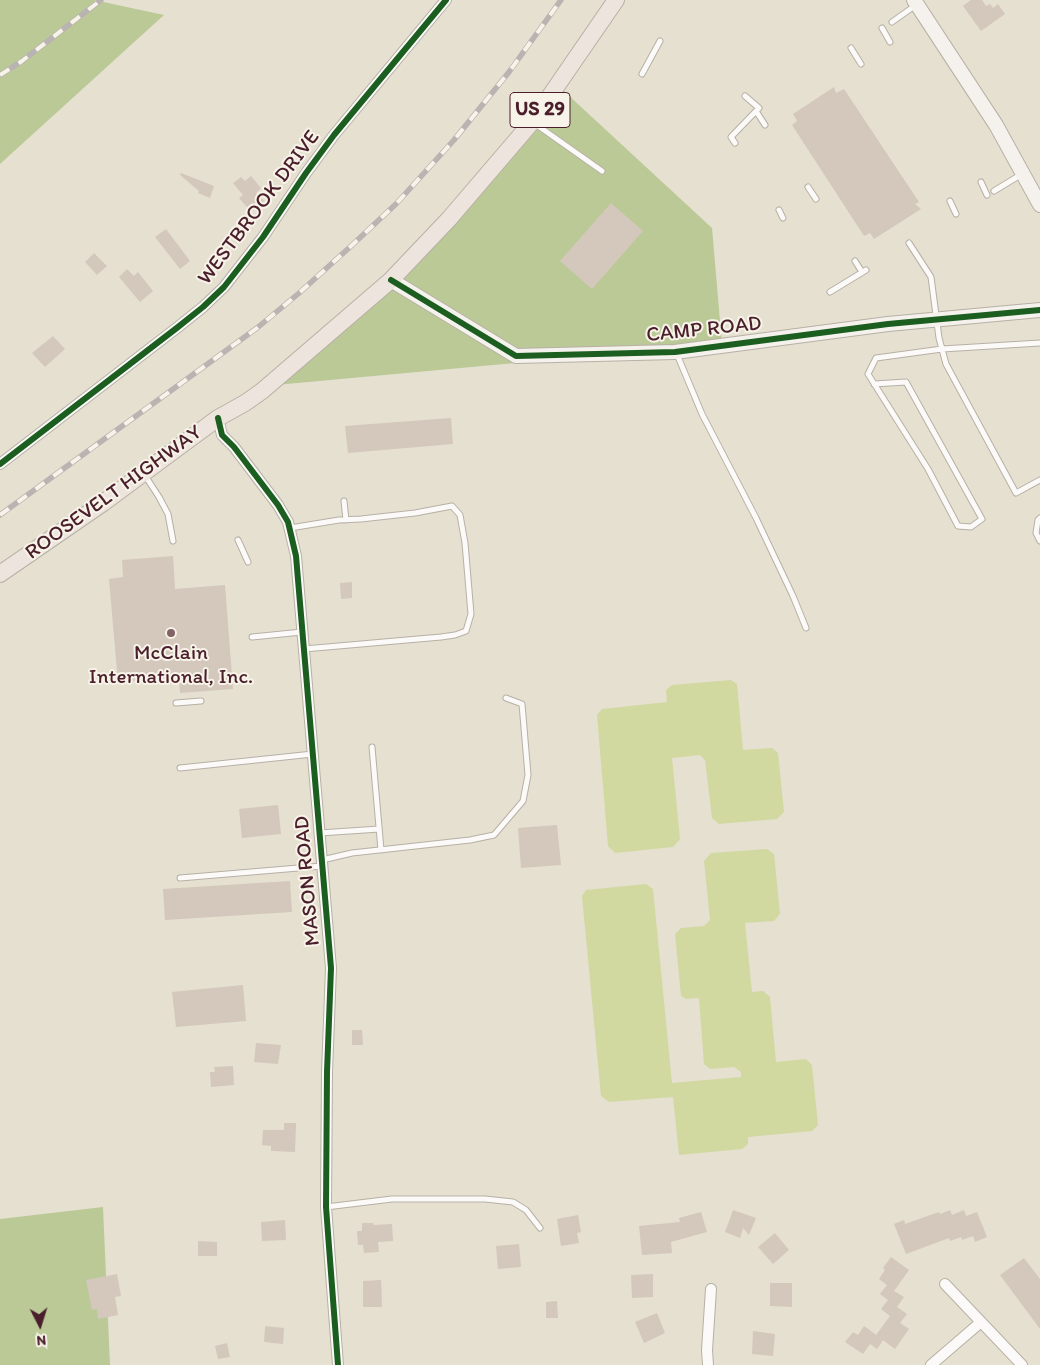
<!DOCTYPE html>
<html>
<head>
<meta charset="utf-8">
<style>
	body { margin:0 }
	#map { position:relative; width:1040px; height:1365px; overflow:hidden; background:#e6e0d0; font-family:Itim,sans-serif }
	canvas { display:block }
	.north { position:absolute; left:15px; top:1300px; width:50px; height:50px; -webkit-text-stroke:4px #f7f3e8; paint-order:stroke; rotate:175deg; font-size:14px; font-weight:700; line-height:20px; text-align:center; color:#4a1f2b }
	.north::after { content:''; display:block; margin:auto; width:18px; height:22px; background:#4a1f2b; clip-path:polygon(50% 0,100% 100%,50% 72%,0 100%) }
</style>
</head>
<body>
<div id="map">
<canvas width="1040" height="1365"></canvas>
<div class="north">N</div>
</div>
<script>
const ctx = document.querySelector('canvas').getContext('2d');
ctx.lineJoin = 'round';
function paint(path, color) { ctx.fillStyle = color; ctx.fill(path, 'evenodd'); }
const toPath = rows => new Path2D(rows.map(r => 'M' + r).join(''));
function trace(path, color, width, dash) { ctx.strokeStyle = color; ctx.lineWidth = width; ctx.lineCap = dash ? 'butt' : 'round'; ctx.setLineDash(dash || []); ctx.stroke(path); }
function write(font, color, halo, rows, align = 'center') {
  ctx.font = font + ' Itim,sans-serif'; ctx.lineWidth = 4; ctx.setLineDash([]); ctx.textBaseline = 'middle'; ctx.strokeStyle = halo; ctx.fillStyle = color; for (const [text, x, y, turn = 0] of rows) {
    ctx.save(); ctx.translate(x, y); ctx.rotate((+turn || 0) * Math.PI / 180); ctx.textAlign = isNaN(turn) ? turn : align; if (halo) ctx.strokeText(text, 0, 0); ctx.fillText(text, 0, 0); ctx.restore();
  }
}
const green = toPath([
	[731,680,737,684,743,750,772,748,778,753,784,812,777,819,719,824,712,818,705,760,700,755,672,758,680,839,673,847,615,853,608,846,597,715,602,709,667,702,666,690,672,685],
	[767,849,774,854,780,914,774,921,745,923,752,992,763,991,770,997,776,1062,806,1059,812,1065,818,1125,812,1131,748,1137,748,1144,742,1149,679,1155,673,1097,609,1102,601,1096,582,896,586,890,646,884,653,889,672,1083,741,1077,741,1072,734,1067,710,1069,704,1064,699,998,686,999,681,996,675,934,681,928,704,926,710,920,704,861,711,853]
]);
const forest = toPath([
	[0,0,94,0,164,15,0,164],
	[553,81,712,228,722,344,254,387,400,267,532,110],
	[103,1207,110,1365,0,1365,0,1219]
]);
const building = toPath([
	[971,0,982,0,986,6,990,4,993,8,998,4,1005,14,981,31,963,6],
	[834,87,836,93,844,89,919,202,915,204,921,209,874,239,870,233,864,236,792,125,797,121,793,114],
	[181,173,214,186,210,198,198,193,199,191,180,175],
	[251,176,261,188,256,193,264,201,251,212,239,198,243,195,233,183,241,177,245,181],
	[611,203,643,231,592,289,560,261],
	[166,229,190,261,180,269,155,237],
	[94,253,107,266,97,275,85,262],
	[127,269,134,276,138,272,153,291,140,302,119,277],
	[53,336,65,349,45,367,32,353],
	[451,418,453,444,348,453,345,426],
	[173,556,175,589,225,585,233,689,180,693,179,677,118,682,109,579,123,577,122,560],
	[352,582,352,598,341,599,340,583],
	[278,805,281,834,242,838,239,809],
	[557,825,561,865,521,868,518,828],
	[290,881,292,912,165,920,163,889],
	[243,985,246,1021,176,1027,172,992],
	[352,1030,362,1030,363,1045,352,1045],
	[256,1043,281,1045,278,1064,254,1062],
	[233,1066,234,1085,211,1087,210,1072,215,1072,214,1067],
	[284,1123,296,1123,295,1152,271,1151,271,1146,262,1145,263,1130,284,1130],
	[733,1210,756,1218,749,1235,743,1228,740,1238,725,1232],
	[950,1210,952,1215,964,1210,966,1216,977,1212,987,1237,975,1242,973,1236,962,1240,961,1237,950,1241,949,1238,906,1254,894,1224,904,1220,905,1224,939,1212,940,1214],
	[701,1212,707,1232,671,1242,672,1253,642,1255,639,1226,680,1222,679,1218],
	[578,1215,581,1232,577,1233,579,1243,561,1246,557,1219],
	[285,1220,286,1240,262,1241,261,1222],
	[362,1223,373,1223,374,1225,392,1224,393,1241,378,1242,379,1252,364,1253,363,1245,358,1245,357,1231,362,1231],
	[775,1233,789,1250,773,1264,758,1247],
	[198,1241,217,1242,217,1256,198,1256],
	[519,1244,521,1267,498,1269,496,1246],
	[891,1257,909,1270,894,1291,904,1297,897,1307,907,1314,900,1323,909,1329,895,1349,876,1335,890,1316,881,1309,888,1300,880,1294,887,1285,892,1289,879,1279,885,1270,883,1268],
	[1024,1258,1040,1279,1040,1329,1000,1275],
	[117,1274,121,1296,115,1297,118,1315,98,1319,97,1309,92,1310,86,1280],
	[653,1274,653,1297,632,1298,631,1275],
	[381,1280,382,1307,363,1307,363,1281],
	[770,1283,792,1283,792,1307,770,1306],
	[557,1301,558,1318,546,1318,546,1302],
	[657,1313,665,1333,644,1343,635,1322],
	[265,1326,284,1328,283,1344,264,1342],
	[864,1326,883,1340,877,1349,870,1344,863,1354,845,1342,853,1332,858,1335],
	[753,1331,775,1334,773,1356,752,1354],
	[227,1343,230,1357,218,1359,215,1346]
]);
const lane = toPath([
	[892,22,916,5],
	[882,28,890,42],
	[851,48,861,64],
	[642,74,660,41],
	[756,111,765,125],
	[534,123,602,171],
	[735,143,731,137,759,108,745,96],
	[981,182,987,195],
	[808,187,816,199],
	[994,191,1022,174],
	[950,201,956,214],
	[779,210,783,218],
	[909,243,931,277,939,338,946,364,1016,493,1040,480],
	[855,261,862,272],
	[830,292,866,270],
	[676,352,702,414,756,518,793,596,806,628],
	[874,384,906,382,982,519,971,527,958,526,928,469,868,374,876,358,942,349,1040,343],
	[144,474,159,497,168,514,173,541],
	[344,501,346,520],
	[1040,518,1038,520,1036,533,1040,541],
	[290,528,339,520,361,519,415,513,452,506,460,515,465,543,471,614,466,631,455,635,441,637,304,649],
	[238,540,248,562],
	[252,637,302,632],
	[176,703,201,701],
	[372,747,381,850],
	[180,768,313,754],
	[320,833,379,829],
	[322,860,352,853,470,840,494,835,523,801,528,775,522,704,506,698],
	[180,878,322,866],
	[326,1207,392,1199,485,1199,513,1202,526,1210,540,1228]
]);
const street = toPath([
	[218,418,222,435,234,447,278,505,288,522,296,556,331,968,327,1072,326,1207,338,1365],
	[0,464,178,327,203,307,224,287,263,237,306,173,334,135,446,0],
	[945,1284,1022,1365],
	[708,1365,707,1350,711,1289],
	[931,1365,981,1322]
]);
const secondary = toPath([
	[914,0,996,125,1040,205],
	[391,280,516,356,675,352,888,324,1040,310]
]);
const primary = toPath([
	[0,574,103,503,218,418,245,403,262,391,391,280,449,219,532,122,616,0]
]);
const rail = toPath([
	[0,75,22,61,101,0],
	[0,515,257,328,298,294,350,247,396,204,454,140,509,72,561,0]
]);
const cycleway = toPath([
	[391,280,516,356,675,352,888,324,1040,310],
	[218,418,222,435,234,447,278,505,288,522,296,556,331,968,327,1072,326,1207,338,1365],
	[0,464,178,327,203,307,224,287,263,237,306,173,334,135,446,0]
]);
const markers = [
	[171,633,5,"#816365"]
];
const shields = [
	[540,110,60]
];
const shieldNames = [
	["US 29",540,110]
];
const streetNames = [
	["WESTBROOK DRIVE",259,208,-53],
	["CAMP ROAD",704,330,-6],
	["ROOSEVELT HIGHWAY",114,493,-36],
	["MASON ROAD",308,881,-95]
];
const poiNames = [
	["McClain",171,654],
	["International, Inc.",171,678]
];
paint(green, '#d1d9a0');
paint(forest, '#bbc997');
paint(building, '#d3c8bb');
trace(lane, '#b7b0a6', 7);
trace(street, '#b7b0a6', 12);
trace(secondary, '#b7b0a6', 16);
trace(primary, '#b7b0a6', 18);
trace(lane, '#fbfaf8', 5);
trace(street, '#fbfaf8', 10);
trace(secondary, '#f5f2ed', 14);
trace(primary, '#ede5dd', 16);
trace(rail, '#b9b3b2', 5.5);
trace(rail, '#f7f3e8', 4, [11]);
trace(cycleway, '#1b5e20', 6);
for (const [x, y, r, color] of markers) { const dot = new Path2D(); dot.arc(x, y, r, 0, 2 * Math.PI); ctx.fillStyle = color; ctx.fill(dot); trace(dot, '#f7f3e8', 2); }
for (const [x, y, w] of shields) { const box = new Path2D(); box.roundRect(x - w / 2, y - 17.5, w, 35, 4); ctx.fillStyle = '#f7f3e8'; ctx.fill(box); trace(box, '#4a1f2b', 1); }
write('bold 20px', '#4a1f2b', null, shieldNames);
write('21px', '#4a1f2b', '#f7f3e8', streetNames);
write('21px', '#4a1f2b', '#f7f3e8', poiNames);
</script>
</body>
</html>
